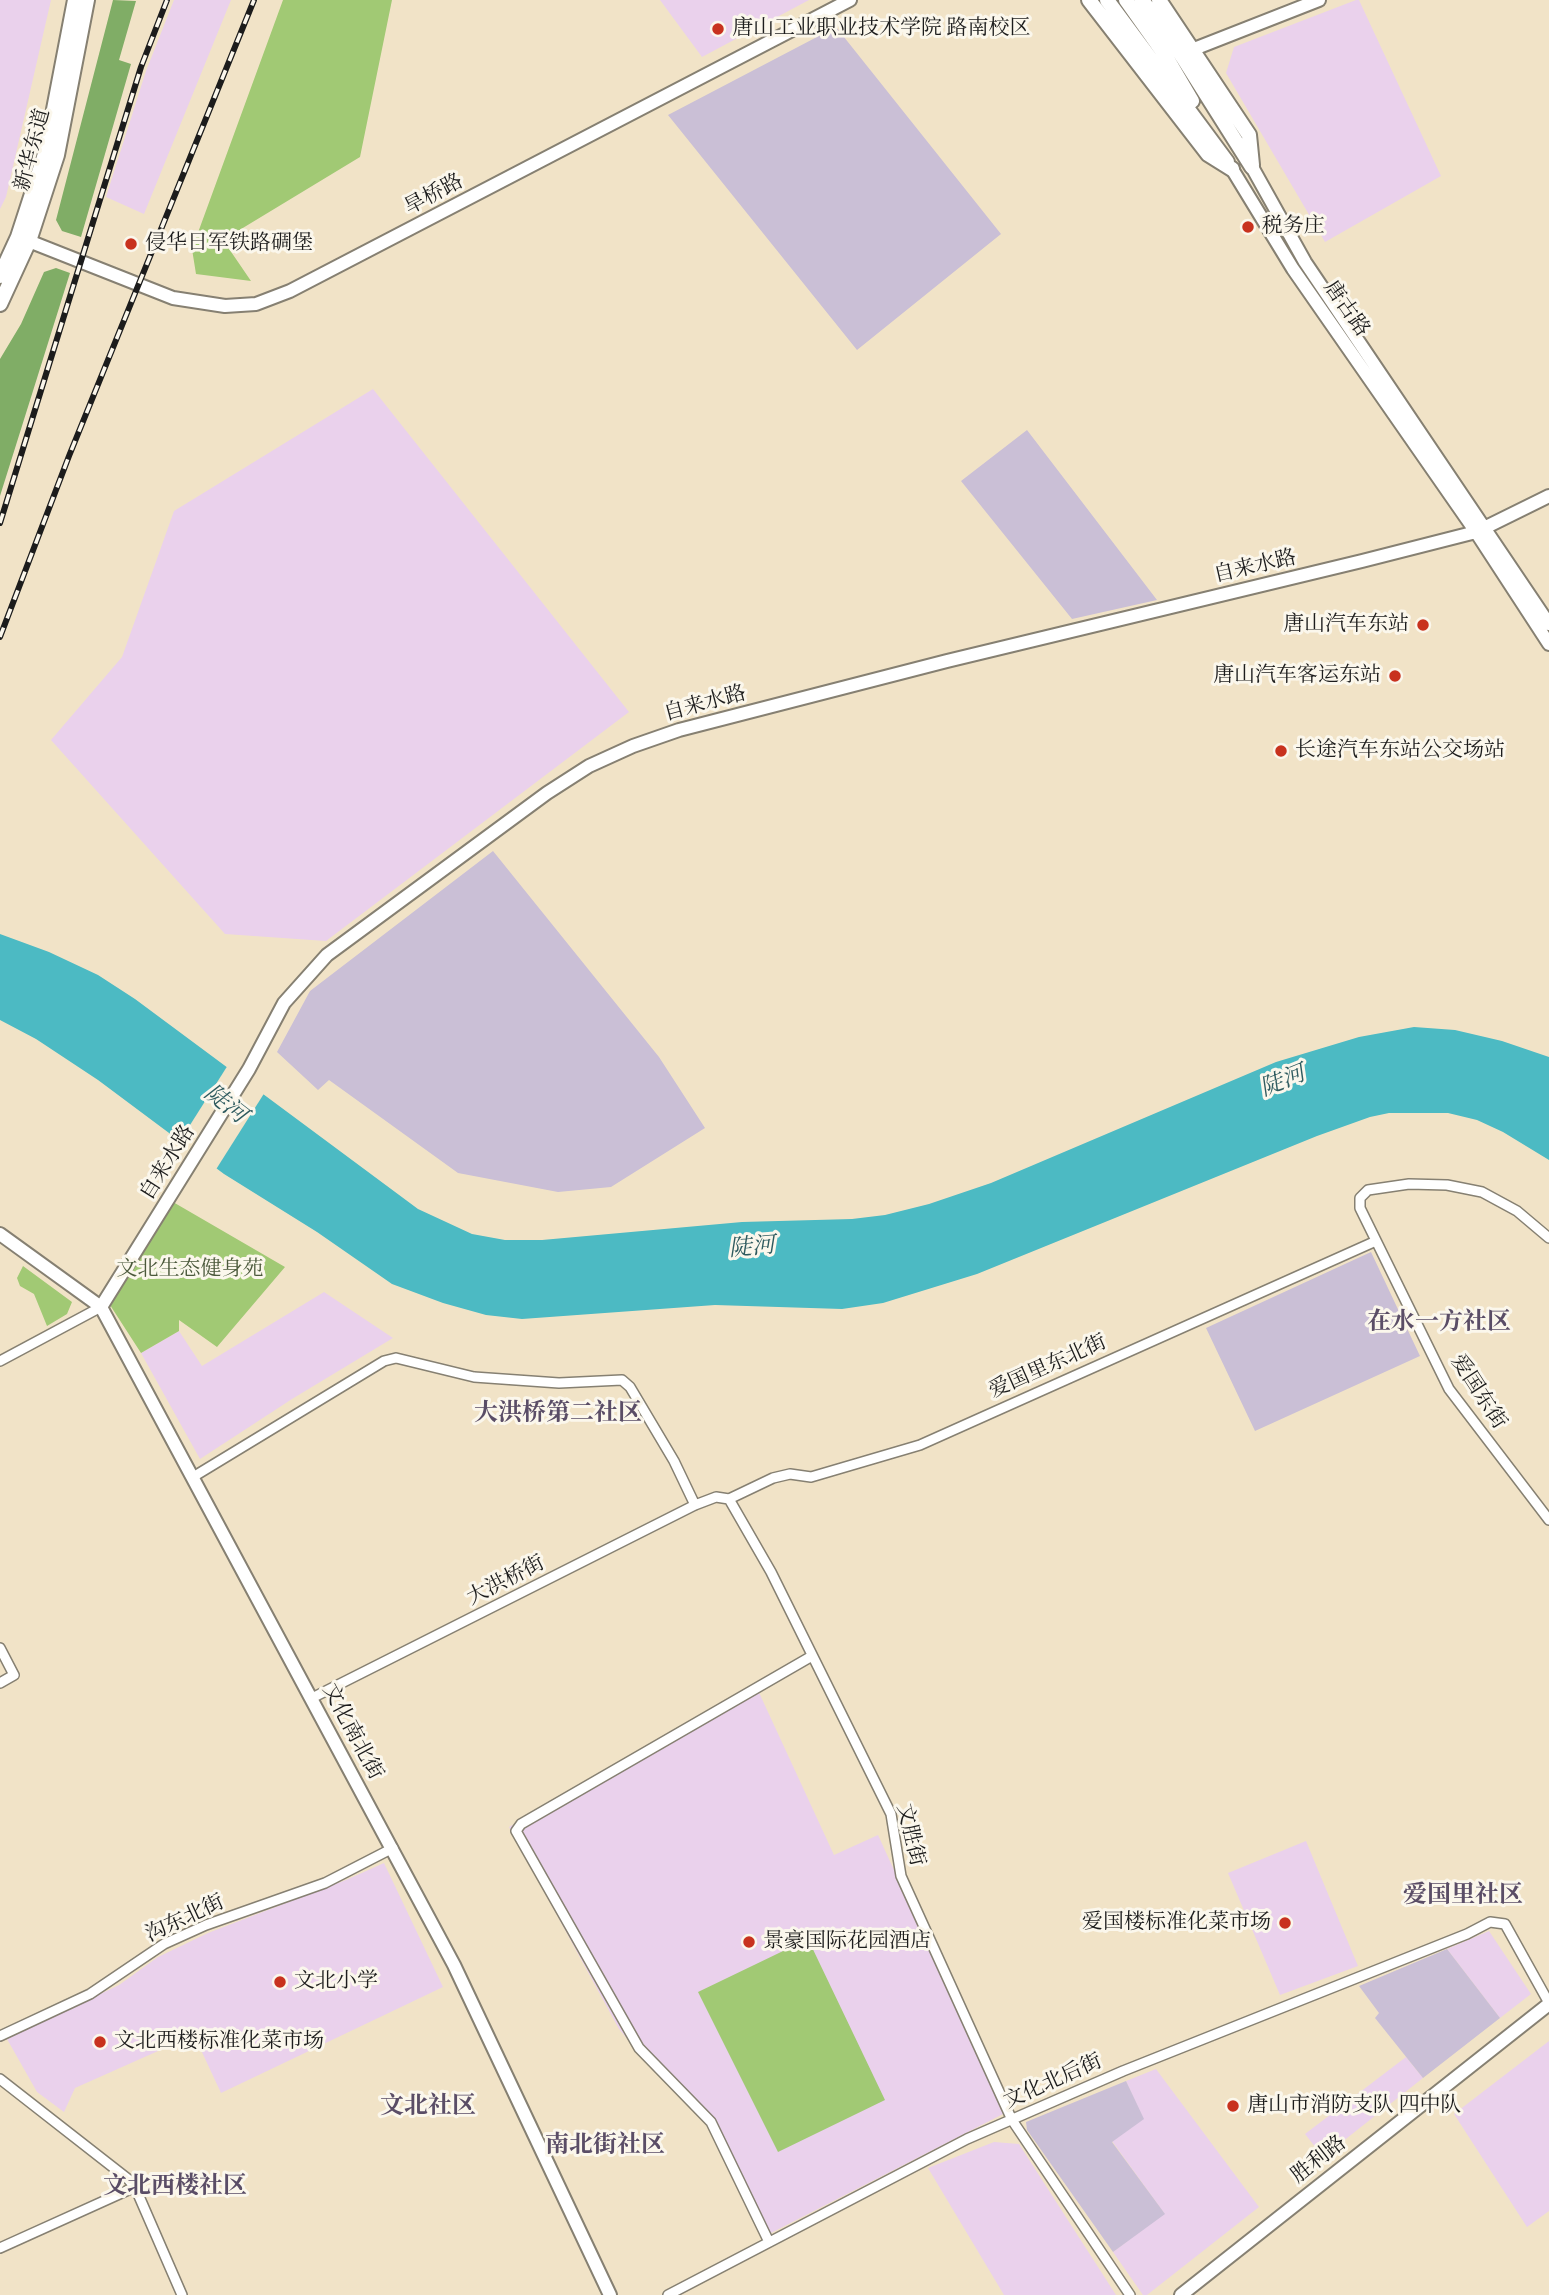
<!DOCTYPE html>
<html>
<head>
<meta charset="utf-8">
<style>
	body { margin:0 }
	canvas { display:block; background:#f1e3c7 }
</style>
</head>
<body>
<canvas width="1549" height="2295"></canvas>
<script>
const ctx = document.querySelector('canvas').getContext('2d');
ctx.lineJoin = 'round';
function paint(path, color) { ctx.fillStyle = color; ctx.fill(path, 'evenodd'); }
const toPath = rows => new Path2D(rows.map(r => 'M' + r).join(''));
function trace(path, color, width, dash) { ctx.strokeStyle = color; ctx.lineWidth = width; ctx.lineCap = dash ? 'butt' : 'round'; ctx.setLineDash(dash || []); ctx.stroke(path); }
function write(font, color, halo, rows, align = 'center') {
  ctx.font = font + ' "Gentium Book Plus","Noto Serif SC",serif'; ctx.lineWidth = 6; ctx.setLineDash([]); ctx.textBaseline = 'middle'; ctx.strokeStyle = halo; ctx.fillStyle = color; for (const [text, x, y, turn = 0] of rows) {
    ctx.save(); ctx.translate(x, y); ctx.rotate((+turn || 0) * Math.PI / 180); ctx.textAlign = isNaN(turn) ? turn : align; if (halo) ctx.strokeText(text, 0, 0); ctx.fillText(text, 0, 0); ctx.restore();
  }
}
const built = toPath([
	[0,0,51,0,6,197,0,209],
	[174,0,231,0,144,214,106,197,146,71],
	[660,0,809,0,702,57],
	[1356,0,1359,0,1441,176,1325,242,1226,73,1234,47],
	[373,389,629,712,326,941,225,934,51,740,122,657,174,511],
	[324,1292,393,1338,292,1399,200,1459,141,1353,179,1331,202,1366],
	[756,1686,834,1855,878,1835,1005,2113,769,2234,709,2124,639,2053,619,2029,509,1827],
	[1306,1841,1358,1966,1280,1995,1228,1873],
	[384,1863,443,1987,221,2093,194,2035,75,2088,64,2112,37,2092,7,2039,119,1985,158,1957,208,1933,346,1880],
	[1489,1931,1531,1994,1500,2018,1447,1949],
	[1549,2041,1549,2211,1527,2227,1454,2114],
	[1406,2057,1423,2078,1323,2157,1305,2134],
	[1156,2069,1259,2207,1147,2295,1143,2295,1113,2252,1164,2213,1112,2141,1143,2119,1126,2081],
	[994,2142,1019,2144,1116,2295,1004,2295,928,2168]
]);
const industrial = toPath([
	[836,27,1001,234,857,350,668,115],
	[1027,430,1157,600,1072,619,961,481],
	[493,851,659,1057,705,1128,611,1187,558,1192,458,1173,329,1080,318,1090,277,1052,310,991],
	[1371,1252,1420,1356,1255,1431,1206,1328],
	[1447,1949,1500,2018,1423,2078,1375,2018,1379,2013,1359,1986],
	[1126,2081,1144,2119,1112,2142,1165,2214,1113,2252,1027,2130,1026,2122]
]);
const green = toPath([
	[283,0,392,0,360,157,223,240,251,281,196,274,192,249],
	[173,1202,285,1267,217,1347,179,1320,179,1331,141,1353,110,1305],
	[23,1266,72,1302,67,1314,47,1326,34,1294,20,1286,17,1278],
	[808,1939,885,2100,778,2152,698,1992]
]);
const forest = toPath([
	[113,0,136,1,119,60,131,64,81,237,62,231,56,220],
	[56,268,70,273,0,496,0,359,21,324,44,272]
]);
const water = toPath([
	[0,934,49,952,98,975,135,999,418,1209,472,1234,505,1240,542,1240,742,1222,852,1219,885,1215,929,1204,991,1183,1276,1062,1359,1037,1414,1027,1455,1030,1502,1041,1549,1057,1549,1160,1503,1132,1477,1120,1448,1113,1389,1113,1370,1117,1317,1136,977,1274,883,1303,842,1309,715,1305,522,1319,486,1315,443,1303,392,1284,317,1232,224,1174,98,1080,36,1039,0,1020]
]);
const pier = toPath([
	[228,1065,265,1092,215,1171,178,1144]
]);
const street = toPath([
	[1549,1238,1517,1211,1482,1192,1447,1185,1409,1184,1368,1190,1360,1198,1360,1208,1449,1389,1549,1520],
	[0,1361,101,1307],
	[193,1477,384,1361,396,1358,474,1377,559,1383,622,1380,630,1387,674,1461,695,1505],
	[729,1499,773,1478,790,1474,811,1477,920,1445,1376,1241],
	[0,1648,14,1675,0,1683],
	[312,1698,695,1505,716,1497,729,1499,771,1572,891,1814,901,1876,1012,2120,1130,2295],
	[0,2036,90,1994,164,1944,206,1925,325,1883,393,1848],
	[0,2079,128,2179,135,2187,182,2295],
	[769,2242,711,2122,639,2048,516,1831,521,1824,812,1656],
	[0,2248,135,2187],
	[668,2295,967,2139,1123,2071,1467,1934,1490,1922,1505,1924,1549,2003]
]);
const secondary = toPath([
	[1194,49,1319,0],
	[1252,167,1305,262,1549,624],
	[1232,169,1293,269,1476,532,1549,644],
	[21,238,173,298,225,306,256,304,290,291,850,0],
	[0,1234,101,1307,454,1965,610,2295],
	[101,1307,249,1069,284,1003,327,955,547,793,589,766,633,746,679,730,947,661,1362,561,1476,532,1549,496],
	[1181,2295,1549,2004]
]);
const primary = toPath([
	[1089,0,1208,154,1232,169],
	[1107,0,1227,162],
	[1126,0,1165,55,1192,101],
	[1142,0,1175,45,1252,167],
	[1159,0,1249,135,1252,165],
	[0,276,18,237,46,151,75,0],
	[0,304,29,241,57,155,87,0]
]);
const rail = toPath([
	[0,523,141,67,167,0],
	[0,637,69,456,254,0]
]);
const markers = [
	[718,29,7,"#c8321e"],
	[1248,227,7,"#c8321e"],
	[131,244,7,"#c8321e"],
	[1423,625,7,"#c8321e"],
	[1395,676,7,"#c8321e"],
	[1281,751,7,"#c8321e"],
	[1285,1923,7,"#c8321e"],
	[749,1942,7,"#c8321e"],
	[280,1982,7,"#c8321e"],
	[100,2042,7,"#c8321e"],
	[1233,2106,7,"#c8321e"]
];
const poiNames = [
	["唐山工业职业技术学院 路南校区",732,29],
	["税务庄",1262,227],
	["侵华日军铁路碉堡",145,244],
	["唐山汽车东站",1409,625,"right"],
	["唐山汽车客运东站",1381,676,"right"],
	["长途汽车东站公交场站",1295,751],
	["爱国楼标准化菜市场",1271,1923,"right"],
	["景豪国际花园酒店",763,1942],
	["文北小学",294,1982],
	["文北西楼标准化菜市场",114,2042],
	["唐山市消防支队 四中队",1247,2106]
];
const streetNames = [
	["新华东道",33,150,-75],
	["旱桥路",434,195,-28],
	["唐古路",1346,309,55],
	["自来水路",1255,567,-13],
	["自来水路",705,704,-15],
	["自来水路",168,1163,-58],
	["爱国里东北街",1048,1367,-24],
	["爱国东街",1478,1392,57],
	["大洪桥街",506,1581,-27],
	["文化南北街",352,1732,62],
	["文胜街",910,1835,77],
	["沟东北街",185,1919,-25],
	["文化北后街",1053,2082,-24],
	["胜利路",1319,2160,-38]
];
const parkNames = [
	["文北生态健身苑",190,1270]
];
const waterNames = [
	["陡河",1283,1082,-22],
	["陡河",225,1105,38],
	["陡河",752,1248,-5]
];
const quarterNames = [
	["在水一方社区",1439,1323],
	["大洪桥第二社区",558,1414],
	["爱国里社区",1463,1896],
	["文北社区",428,2107],
	["南北街社区",605,2146],
	["文北西楼社区",175,2187]
];
paint(built, '#ead1ec');
paint(industrial, '#cabfd6');
paint(green, '#a1c974');
paint(forest, '#80ad66');
paint(water, '#4cbac3');
paint(pier, '#f1e3c7');
trace(street, '#868072', 12);
trace(secondary, '#868072', 16);
trace(primary, '#868072', 18);
trace(street, '#fff', 9);
trace(secondary, '#fff', 12);
trace(primary, '#fff', 14);
trace(rail, '#1c1c1c', 6);
trace(rail, '#fbf7ec', 3.5, [10]);
for (const [x, y, r, color] of markers) { const dot = new Path2D(); dot.arc(x, y, r, 0, 2 * Math.PI); ctx.fillStyle = color; ctx.fill(dot); trace(dot, '#fbf7ec', 2.5); }
write('21px', '#1c1c1c', '#fbf7ec', poiNames, 'left');
write('21px', '#1c1c1c', '#fbf7ec', streetNames);
write('21px', '#4b593b', '#fbf7ec', parkNames);
write('italic 23px', '#2f5b5f', '#fbf7ec', waterNames);
write('bold 24px', '#5a4d66', '#fbf7ec', quarterNames);
</script>
</body>
</html>
